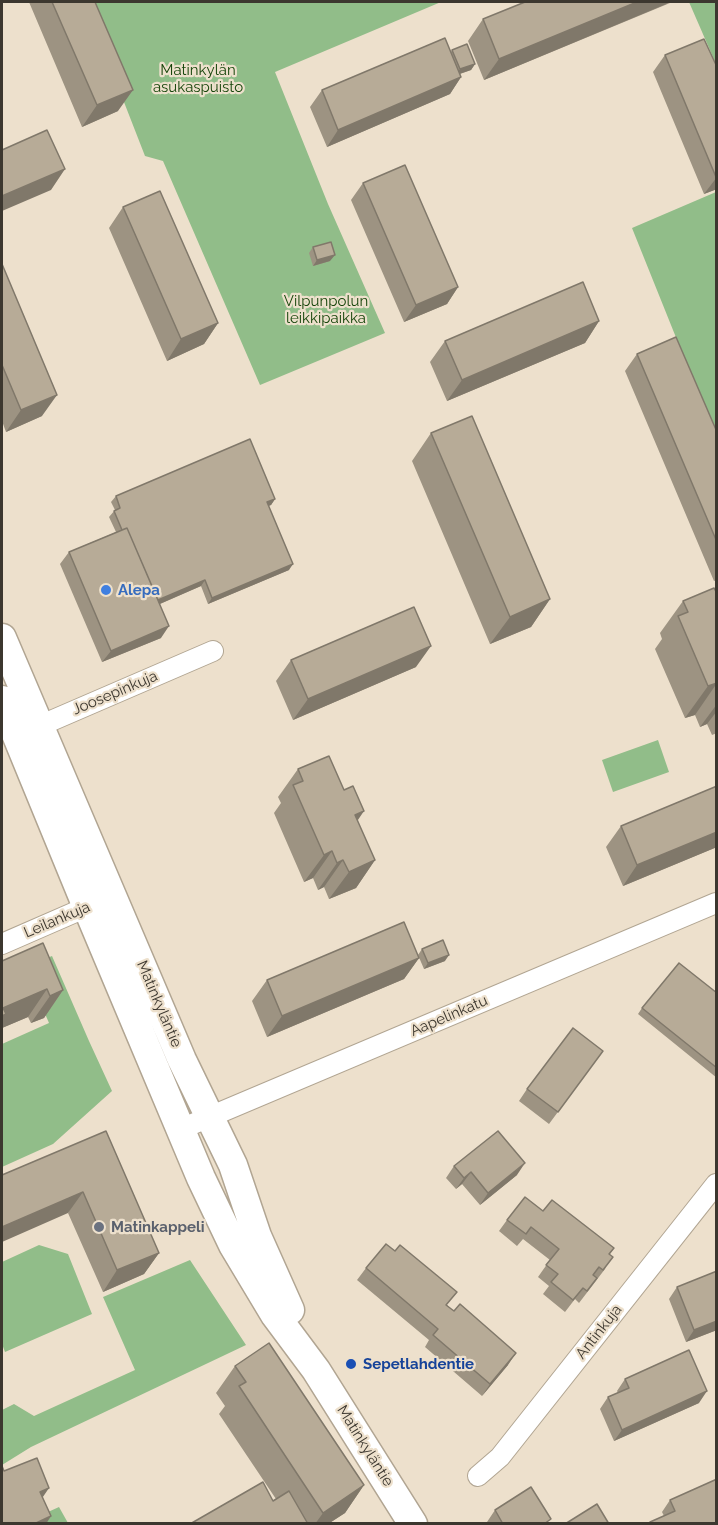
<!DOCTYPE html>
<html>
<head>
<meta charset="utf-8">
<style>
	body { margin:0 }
	#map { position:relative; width:718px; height:1525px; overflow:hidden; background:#ede0cc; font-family:Raleway,sans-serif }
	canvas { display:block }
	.frame { position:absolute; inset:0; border:3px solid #3c372f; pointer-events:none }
</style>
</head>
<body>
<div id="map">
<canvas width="718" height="1525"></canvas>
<div class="frame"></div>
</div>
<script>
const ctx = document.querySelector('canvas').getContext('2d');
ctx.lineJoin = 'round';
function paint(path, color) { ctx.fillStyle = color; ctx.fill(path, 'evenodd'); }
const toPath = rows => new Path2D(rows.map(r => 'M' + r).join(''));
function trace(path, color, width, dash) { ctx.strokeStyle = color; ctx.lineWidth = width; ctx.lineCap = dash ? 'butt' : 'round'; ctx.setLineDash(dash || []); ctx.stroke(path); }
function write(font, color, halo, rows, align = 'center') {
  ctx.font = font + ' Raleway,sans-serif'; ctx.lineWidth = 4.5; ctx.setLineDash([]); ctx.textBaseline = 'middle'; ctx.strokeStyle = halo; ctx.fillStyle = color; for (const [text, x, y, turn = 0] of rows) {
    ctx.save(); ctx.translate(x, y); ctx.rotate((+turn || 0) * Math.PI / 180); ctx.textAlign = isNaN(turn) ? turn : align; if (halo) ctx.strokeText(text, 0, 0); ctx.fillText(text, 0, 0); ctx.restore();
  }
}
const green = toPath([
	[85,2,441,2,275,72,328,204,385,333,260,385,163,161,145,156],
	[689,2,716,2,716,64],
	[716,192,716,437,632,228],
	[658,740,669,772,613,792,602,760],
	[52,956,89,1041,112,1091,53,1144,2,1167,2,1044,49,1023,25,967],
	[39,1245,68,1254,92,1314,5,1352,2,1344,2,1262],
	[190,1260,246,1345,31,1447,2,1465,2,1410,14,1404,34,1416,135,1370,103,1297],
	[59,1507,68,1523,26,1524,26,1522]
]);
const street = toPath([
	[30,730,213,651],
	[2,944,96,903],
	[181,1129,716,903],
	[478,1476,500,1457,716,1184]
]);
const secondary = toPath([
	[2,638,182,1060,233,1165,257,1236,290,1310],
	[2,700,87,907,201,1178,233,1245,275,1315,316,1370,413,1524]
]);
const wall = toPath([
	[29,2,95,2,118,111,82,127],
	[670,3,484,80,468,41,483,19],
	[452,50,475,64,471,70,460,74,461,77,450,94,327,147,310,107,322,90,451,52],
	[665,55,717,67,717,189,704,194,653,72],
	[363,183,458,287,447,304,404,322,351,200],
	[123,207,218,323,204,344,167,361,109,228],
	[313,247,330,261,313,266,309,253],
	[2,264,42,416,6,432,2,421],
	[599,321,585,343,447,401,430,362,445,341],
	[637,354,717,432,717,580,714,581,625,371],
	[431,433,550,599,531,627,490,644,412,461],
	[116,496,275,499,271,505,268,506,289,570,208,604,201,586,160,604,161,638,102,662,60,564,69,552,116,532,109,517,115,510,111,502],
	[717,593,717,733,712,735,707,724,700,727,695,715,685,718,655,649,662,639,660,633,683,601],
	[291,660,416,667,293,720,276,681],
	[298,769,357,820,375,860,356,888,329,899,324,887,318,890,313,878,304,882,274,813,281,803,278,797],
	[717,786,717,847,623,886,606,847,621,826],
	[422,949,445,961,424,969,418,955],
	[419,958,404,979,267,1037,252,1001,267,980],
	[2,961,63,990,44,1018,31,1023,28,1017,2,1028],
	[717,993,717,1078,638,1014,642,1008],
	[603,1051,549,1124,519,1101,527,1089],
	[106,1131,159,1253,144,1274,103,1292,68,1213],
	[454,1166,517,1175,480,1205,462,1184,456,1189,446,1178],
	[543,1211,614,1248,610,1254,605,1269,589,1290,579,1303,575,1299,565,1312,543,1294,549,1286,538,1277,550,1260,523,1239,517,1246,499,1231,507,1220],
	[366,1268,447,1305,508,1365,482,1396,425,1347,429,1340,357,1280],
	[677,1287,717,1330,686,1342,669,1299],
	[235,1366,364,1485,345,1513,328,1524,190,1524,273,1501,276,1499,219,1414,225,1406,216,1393],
	[625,1379,699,1403,614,1441,600,1409,608,1397,618,1393,617,1391],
	[670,1500,717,1524,649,1524,664,1516,662,1512],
	[495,1510,548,1524,487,1524,487,1522]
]);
const shadedWall = toPath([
	[637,2,671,2,484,80,499,59],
	[475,64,471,70,456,75,460,69],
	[461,77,450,94,327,147,338,130],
	[133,90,118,111,82,127,97,105],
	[65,169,51,190,2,211,2,196],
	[717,177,717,189,704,194],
	[335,255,330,261,313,266,317,260],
	[458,287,447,304,404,322,416,305],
	[599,321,585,343,447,401,462,380],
	[218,323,204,344,167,361,181,339],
	[57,395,42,416,6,432,21,410],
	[275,499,271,505,263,508,267,502],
	[293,564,289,570,208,604,212,598],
	[205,580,201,586,148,609,152,603],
	[550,599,531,627,490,644,510,617],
	[169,626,161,638,102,662,111,651],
	[431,646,416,667,293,720,308,699],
	[717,683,695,715,685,718,708,686],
	[717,704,717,711,707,724,700,727],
	[364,811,345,839,355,815],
	[717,832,717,847,623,886,637,865],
	[332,851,313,878,304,882,324,855],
	[343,860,324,887,318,890,337,863],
	[375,860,356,888,329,899,349,872],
	[449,955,445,961,424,969,428,963],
	[419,958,404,979,267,1037,282,1016],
	[47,989,28,1017,2,1028,2,1010,3,1008],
	[63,990,44,1018,31,1023,50,996],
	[525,1163,517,1175,480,1205,488,1193],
	[471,1172,462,1184,456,1189,464,1178],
	[83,1192,68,1213,2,1242,2,1227],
	[159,1253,144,1274,103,1292,117,1270],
	[717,1321,717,1330,686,1342,694,1330],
	[516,1353,508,1365,482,1396,490,1384],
	[707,1391,699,1403,614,1441,622,1430],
	[364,1485,345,1513,328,1524,315,1524,323,1513],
	[49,1488,30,1516,40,1492],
	[51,1516,46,1524,34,1524]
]);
const building = toPath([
	[52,2,95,2,133,90,97,105,52,2],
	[525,2,637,2,499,59,483,19,525,2],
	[445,38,461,77,338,130,322,90,445,38],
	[704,39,717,67,716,177,665,55,704,39],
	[467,44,475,64,460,69,452,50,467,44],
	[47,130,65,169,2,196,2,150,47,130],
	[405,165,458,287,416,305,363,183,405,165],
	[160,191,218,323,181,339,123,207,160,191],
	[331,242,335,255,317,260,313,247,331,242],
	[2,264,57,395,21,410,2,365,2,264],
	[583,282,599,321,462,380,445,341,583,282],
	[676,337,717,432,717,542,637,354,676,337],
	[472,416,550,599,510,617,431,433,472,416],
	[250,439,275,499,267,502,293,564,212,598,205,580,158,600,127,528,122,530,114,511,120,508,116,496,250,439],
	[127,528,169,626,111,651,69,552,127,528],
	[714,588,717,593,717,683,708,686,678,616,688,612,683,601,714,588],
	[414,607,431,646,308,699,291,660,414,607],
	[329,756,344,790,353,786,364,811,355,815,375,860,349,872,343,860,337,863,332,851,324,855,293,785,303,781,298,769,329,756],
	[717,786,717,832,637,865,621,826,717,786],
	[404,922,419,958,282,1016,267,980,404,922],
	[443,940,449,955,428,963,422,949,443,940],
	[43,943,63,990,50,996,47,989,3,1008,6,1014,2,1016,2,961,43,943],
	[679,963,717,993,717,1068,642,1008,679,963],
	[573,1028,603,1051,558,1112,527,1089,573,1028],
	[106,1131,159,1253,117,1270,83,1192,2,1227,2,1175,106,1131],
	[498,1131,525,1163,488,1193,471,1172,464,1178,454,1166,498,1131],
	[525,1197,543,1211,552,1200,614,1248,609,1254,613,1257,603,1270,599,1267,593,1275,597,1278,587,1291,583,1288,573,1300,551,1282,558,1274,546,1265,559,1249,531,1227,526,1234,507,1220,525,1197],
	[386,1244,395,1251,400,1245,457,1292,446,1305,454,1311,460,1304,516,1353,490,1384,433,1335,438,1329,366,1268,386,1244],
	[717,1271,717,1321,694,1330,677,1287,717,1271],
	[269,1343,364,1485,323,1513,239,1386,246,1382,235,1366,269,1343],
	[689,1350,707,1391,622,1430,608,1397,629,1388,625,1379,689,1350],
	[37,1458,49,1488,40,1492,51,1516,34,1524,2,1524,2,1466,4,1471,37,1458],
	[717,1479,717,1524,650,1524,650,1522,675,1511,670,1500,717,1479],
	[263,1482,273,1501,289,1491,308,1524,190,1524,263,1482],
	[531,1487,551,1519,544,1524,503,1524,495,1510,531,1487],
	[597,1504,609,1524,565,1524,597,1504]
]);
const markers = [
	[106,590,6,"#3f7fe0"],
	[99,1227,6,"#6b7280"],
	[351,1364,6,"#1a4fb4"]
];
const parkNames = [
	["Matinkylän",198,70],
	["asukaspuisto",198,87],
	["Vilpunpolun",326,301],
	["leikkipaikka",326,318]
];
const shopNames = [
	["Alepa",118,590]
];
const streetNames = [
	["Joosepinkuja",115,693,-23],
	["Leilankuja",57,920,-23],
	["Matinkyläntie",159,1004,67],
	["Aapelinkatu",449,1016,-23],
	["Antinkuja",599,1332,-52],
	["Matinkyläntie",365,1446,58]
];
const worshipNames = [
	["Matinkappeli",111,1227]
];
const transitNames = [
	["Sepetlahdentie",363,1364]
];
paint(green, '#91bd89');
trace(street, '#b1a592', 22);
trace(secondary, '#b1a592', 31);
trace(street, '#fff', 20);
trace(secondary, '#fff', 28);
paint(wall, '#9d9382');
paint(shadedWall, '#80786a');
paint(building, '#b7ab97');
trace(building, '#80786a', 1.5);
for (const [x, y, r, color] of markers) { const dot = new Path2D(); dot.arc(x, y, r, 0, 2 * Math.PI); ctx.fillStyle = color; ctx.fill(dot); trace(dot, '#ede0cc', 2); }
write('15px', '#16450a', '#ede0cc', parkNames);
write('bold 15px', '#366cbe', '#ede0cc', shopNames, 'left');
write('15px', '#3c372f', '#ede0cc', streetNames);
write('bold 15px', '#5b616d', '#ede0cc', worshipNames, 'left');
write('bold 15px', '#164399', '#ede0cc', transitNames, 'left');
</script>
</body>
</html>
